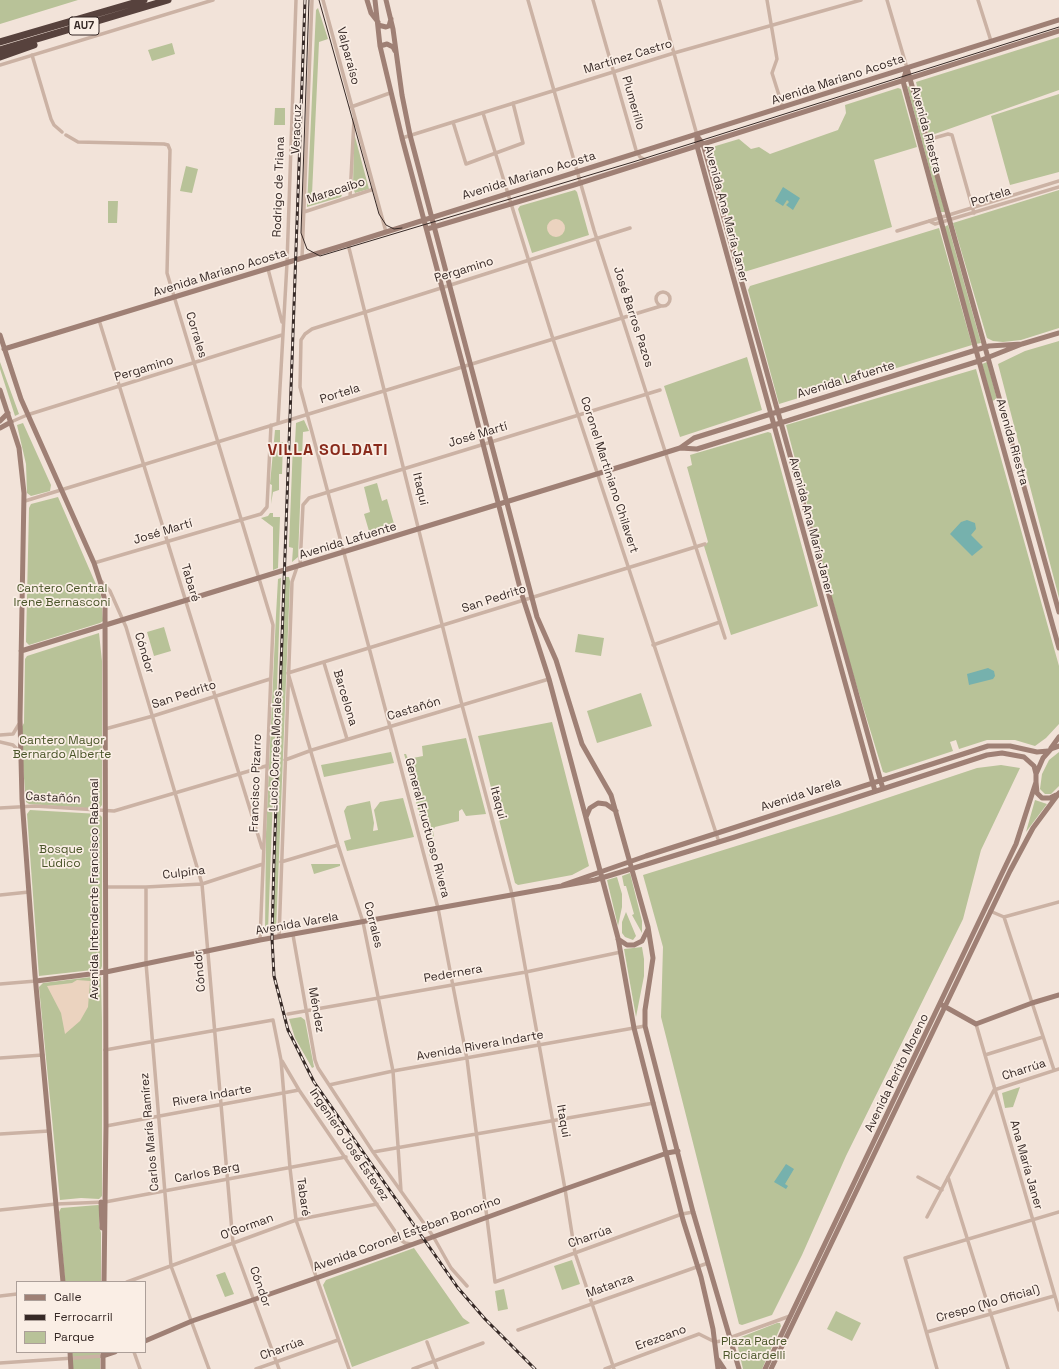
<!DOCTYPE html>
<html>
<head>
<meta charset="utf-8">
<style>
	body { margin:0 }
	#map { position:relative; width:1059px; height:1369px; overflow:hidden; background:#f2e3d9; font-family:"Space Grotesk",sans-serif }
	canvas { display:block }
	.legend { position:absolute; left:16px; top:1281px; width:130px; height:72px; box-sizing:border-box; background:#faeee5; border:1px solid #ac9f99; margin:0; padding:5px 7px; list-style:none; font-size:12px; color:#362926 }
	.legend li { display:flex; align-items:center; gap:8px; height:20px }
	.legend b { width:20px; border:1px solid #ac9f99 }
</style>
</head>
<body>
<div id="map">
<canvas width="1059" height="1369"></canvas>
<ul class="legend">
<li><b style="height:5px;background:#9f8075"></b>Calle</li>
<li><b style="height:5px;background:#362926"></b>Ferrocarril</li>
<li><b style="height:11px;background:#b8c298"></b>Parque</li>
</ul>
</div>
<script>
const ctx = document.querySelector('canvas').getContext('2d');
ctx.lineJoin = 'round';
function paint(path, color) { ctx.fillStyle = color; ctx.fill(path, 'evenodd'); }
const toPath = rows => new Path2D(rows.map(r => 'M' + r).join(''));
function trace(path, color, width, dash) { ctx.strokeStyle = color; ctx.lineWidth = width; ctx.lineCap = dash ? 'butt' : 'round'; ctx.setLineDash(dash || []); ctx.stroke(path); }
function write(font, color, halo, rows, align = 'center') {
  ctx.font = font + ' "Space Grotesk",sans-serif'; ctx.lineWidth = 3.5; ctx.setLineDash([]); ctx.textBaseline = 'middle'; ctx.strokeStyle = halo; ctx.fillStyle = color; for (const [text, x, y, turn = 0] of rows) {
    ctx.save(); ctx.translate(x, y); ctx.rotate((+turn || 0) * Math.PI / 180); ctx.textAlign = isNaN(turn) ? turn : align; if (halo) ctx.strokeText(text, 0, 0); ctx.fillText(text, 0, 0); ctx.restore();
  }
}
const green = toPath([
	[0,0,78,0,0,24],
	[318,8,328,39,319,42,312,194,342,195,341,197,307,207,316,10],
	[1059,37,1059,90,929,136,916,82],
	[172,43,175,54,152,61,148,50],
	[907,86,911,88,945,212,941,212],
	[898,88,901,89,917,147,874,160,892,227,744,272,709,148,739,139,751,149,759,147,770,154,838,130,846,113,845,105],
	[1059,94,1059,172,1010,185,991,116],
	[275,108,285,108,285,125,274,125],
	[354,133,369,189,355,193,353,188],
	[186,166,198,169,192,193,180,191],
	[575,190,577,192,589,235,532,253,518,209,520,206],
	[1059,190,1059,328,1021,340,1003,342,993,341,987,338,953,223],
	[108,201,118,201,117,223,108,223],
	[948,225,981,343,976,344,944,227],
	[939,228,972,345,779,404,748,290,750,286],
	[1059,341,1059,598,998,364,1025,351],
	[747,357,762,410,680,437,664,386],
	[0,362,19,414,15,416,0,369],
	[987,362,997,399,992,401,982,364],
	[976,369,1059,666,1059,724,1046,738,1035,746,1015,740,987,740,959,749,956,740,950,742,953,751,886,773,883,772,847,654,786,425],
	[304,420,309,431,303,432,298,557,292,562,293,548,289,547,293,443,295,443,296,423],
	[23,423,51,485,50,491,31,496,27,493,26,464,17,425],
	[275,430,280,430,280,442,283,442,282,474,279,474,279,490,273,492,271,504,272,485,270,484],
	[768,432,771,433,818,606,731,635,704,546,708,542,687,467,692,465,690,455],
	[377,483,382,501,387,499,396,531,371,538,364,514,370,512,364,487],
	[58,497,101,596,103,621,100,623,29,645,26,642,29,508,31,504],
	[270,513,273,513,273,517,280,517,278,568,273,570,273,527,261,518,268,516],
	[285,577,289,577,290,581,276,931,273,931],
	[281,578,268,931,265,931,266,833,276,615,278,579],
	[164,627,171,651,154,656,147,632],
	[99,633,102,661,102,805,99,809,29,804,26,802,20,730,24,723,25,659,27,656],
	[578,634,604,638,601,656,575,652],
	[641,693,652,726,597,743,587,711],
	[552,722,589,866,572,875,518,885,515,883,478,736],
	[466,738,486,814,466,816,462,809,459,811,459,821,435,827,433,831,436,851,430,857,407,767,413,765,412,763,407,764,404,754,406,754,408,759,423,756,422,746],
	[391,752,394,763,324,777,321,765],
	[1059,752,1059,786,1051,794,1045,794,1040,789,1042,774,1049,760],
	[1001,765,1020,768,981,850,963,919,846,1156,802,1255,772,1315,742,1325,739,1324,661,1017,663,947,643,875,836,815,977,768],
	[403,798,414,837,347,851,344,841,351,839,344,811,347,806,370,801,374,823,373,831,378,830,374,810,380,802],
	[1035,800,1047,804,1026,832],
	[30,810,99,814,102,817,102,966,101,969,39,976,27,814],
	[311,864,340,864,340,866,314,874],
	[630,873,642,921,642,933,632,915,634,914,626,886,624,886,622,876],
	[617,877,622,894,622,907,618,926,607,880],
	[626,912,636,936,633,940,625,937,622,933,622,922],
	[642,947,644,959,644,976,636,1017,624,949],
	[99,976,101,977,102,1021,102,1196,99,1199,81,1198,60,1200,39,987,43,983],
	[301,1017,305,1020,314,1067,312,1068,295,1038,289,1019],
	[1020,1087,1013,1107,1005,1108,1002,1093],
	[98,1205,100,1206,99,1224,101,1233,101,1282,65,1282,59,1212,61,1208],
	[414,1248,463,1318,470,1323,352,1367,323,1285,326,1280],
	[572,1260,580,1284,562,1290,554,1266],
	[225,1272,234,1294,225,1297,216,1275],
	[504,1289,508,1309,498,1311,495,1291],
	[836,1311,861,1323,852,1341,827,1329],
	[777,1323,780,1323,781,1326,762,1369,743,1369,736,1339],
	[72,1352,100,1352,100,1369,73,1369]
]);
const plaza = toPath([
	'547 228a9 9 0 1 1 18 0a9 9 0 1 1-18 0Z',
	[77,980,90,981,88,1007,80,1021,65,1034,61,1013,47,986,72,983]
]);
const water = toPath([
	[783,187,800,198,793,210,786,205,789,202,787,200,783,206,775,201],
	[967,520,975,523,976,529,971,535,983,547,972,556,950,534,961,522],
	[988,668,994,671,995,676,993,679,969,685,967,674],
	[786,1164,794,1169,785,1184,788,1186,786,1189,774,1182]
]);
const street = toPath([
	[323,0,386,232],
	[528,0,594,230,725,638],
	[593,0,636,150,640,157,647,161],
	[659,0,697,135],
	[767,0,777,59,772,73,783,108],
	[887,0,907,68],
	[978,0,991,41],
	[32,55,51,119,54,125,62,132],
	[0,65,213,0],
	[351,107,390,93],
	[483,113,553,339,719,842],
	[453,122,466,164,523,143,513,103],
	[66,135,78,142,164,144,168,145,170,150,167,273,273,625,260,940],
	[402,138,674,53,861,0],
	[927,140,948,134,952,135,974,213],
	[350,197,354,119],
	[304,212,374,189],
	[929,221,935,224,1059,187],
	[630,228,312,329,305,334,301,340,300,387,438,908,467,1059,495,1282,682,1214,693,1212],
	[897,231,1059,181],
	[348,244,462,705,512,894,565,1189,575,1253,614,1369],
	[302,258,312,0],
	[268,269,282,322],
	'656 299a7 7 0 1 1 14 0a7 7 0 1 1-14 0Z',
	[99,320,262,848],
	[11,422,27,415,282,335],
	[278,423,287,263,296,0],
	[25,501,661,306],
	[94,563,261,514,267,507,271,425],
	[300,566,303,505,309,498,660,390],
	[101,581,110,591,126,627,202,884,233,1243,279,1369],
	[653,645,720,622],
	[324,663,347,739],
	[105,729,153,716,270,679],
	[0,735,13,734,19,724],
	[0,742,13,745,20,752],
	[285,760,312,750,549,679],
	[0,808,35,806,114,811,266,766],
	[281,862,338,845],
	[106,887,146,887,202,884,263,864],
	[146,887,146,963,171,1266,209,1369],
	[0,895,29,892],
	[990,911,1004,917,1059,902],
	[1004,917,1054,1070],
	[293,935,315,1060,318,1068,373,1152,433,1236,451,1268,467,1286],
	[279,937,292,582,297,567],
	[0,984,36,981],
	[288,1014,526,972,621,952],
	[976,1024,1059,1310],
	[105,1050,273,1020,281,1060,290,1168,296,1220,349,1369],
	[985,1055,1043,1037],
	[0,1058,43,1055],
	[282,1061,299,1090,401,1240,405,1243,411,1244],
	[329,1085,393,1071,645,1026],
	[106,1126,299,1090],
	[0,1134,49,1131],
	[373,1152,654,1103],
	[918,1177,942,1190],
	[948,1177,1008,1369],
	[401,1191,393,1071,363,922,338,845,288,673,705,544],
	[0,1210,56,1204,105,1202,346,1157],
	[927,1217,994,1090,1059,1069],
	[127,1282,296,1220,377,1204],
	[0,1296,17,1294],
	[518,1330,708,1263],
	[927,1332,1054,1296],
	[427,1342,437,1369],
	[134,1352,140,1369],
	[0,1363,103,1356],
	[256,1369,338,1340],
	[413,1369,483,1343],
	[605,1369,699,1334,715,1342,721,1341,790,1316],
	[937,1369,905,1258,1059,1212]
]);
const secondary = toPath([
	[367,0,371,13,378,22],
	[375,0,380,46,402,138,463,366,521,592,549,679,618,938,634,1028,683,1220,701,1277,713,1329,718,1369],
	[386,0,393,29,402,95,410,135,537,617,556,660,582,744,611,795,648,927,653,958,645,1010,645,1026,693,1212,739,1369],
	[378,25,386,27,389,26,391,19],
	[380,46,387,44,393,47,395,51],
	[907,68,903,81,979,361,1059,648],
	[907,68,1059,612],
	[697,135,697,146,875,791],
	[697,136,703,144,718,197,883,789],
	[427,229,574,185,1059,31],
	[0,335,21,399,94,563,100,581,105,601,106,1126,104,1282],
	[4,349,348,244,1059,20],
	[0,390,19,448,24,493,20,719,22,799,35,975,63,1282],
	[0,421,8,413],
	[0,428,11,422],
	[680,448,697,449,979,361,1022,344,1059,333],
	[21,651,626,465,680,448,694,438,976,350,989,346,1022,344],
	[1051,748,1059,737],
	[1056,795,1050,798,1042,798,1037,793,1036,782,1036,774,1043,758,1051,749,1059,746],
	[586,817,590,808,598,803,606,804,616,811],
	[563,885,646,856,988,746,1010,746,1037,752,1048,751],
	[618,939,627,945,634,945,642,941,648,929],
	[36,981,106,972,260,940,595,880,735,837,987,755,1002,753,1024,757,1034,766,1036,774],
	[942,1005,976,1024,1032,1003,1059,995],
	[101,1202,102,1228],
	[145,1341,192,1321,397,1250,565,1189,667,1153,678,1151],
	[70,1352,71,1369],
	[103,1356,115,1352],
	[718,1360,724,1369],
	[103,1369,103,1352],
	[765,1369,1016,844,1036,782],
	[771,1369,1010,871,1033,828,1059,793]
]);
const highway = toPath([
	[0,42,144,0],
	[0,50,168,0],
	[0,57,34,45]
]);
const tram = toPath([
	[309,0,301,233,307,249,320,256,633,162,1059,27],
	[319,0,379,214,386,225,394,229,402,228]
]);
const rail = toPath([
	[305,0,274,860,272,938,274,976,288,1030,314,1082,458,1288,485,1319,535,1369]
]);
const shields = [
	[84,26,30]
];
const shieldNames = [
	["AU7",84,26]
];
const streetNames = [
	["Valparaíso",348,56,75],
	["Martínez Castro",628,57,-17],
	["Avenida Mariano Acosta",838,80,-18],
	["Plumerillo",633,103,74],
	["Veracruz",297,129,-88],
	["Avenida Riestra",926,130,75],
	["Avenida Mariano Acosta",529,176,-17],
	["Rodrigo de Triana",279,187,-88],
	["Maracaibo",336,191,-18],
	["Portela",991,197,-17],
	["Avenida Ana María Janer",726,214,75],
	["Pergamino",464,270,-17],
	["Avenida Mariano Acosta",220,273,-17],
	["José Barros Pazos",633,317,72],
	["Corrales",196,335,73],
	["Pergamino",144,369,-17],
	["Avenida Lafuente",846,380,-17],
	["Portela",340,394,-17],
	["José Martí",478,435,-17],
	["Avenida Riestra",1012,442,74],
	["Coronel Martiniano Chilavert",609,475,72],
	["Itaqui",420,489,77],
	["Avenida Ana María Janer",811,526,75],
	["José Martí",163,532,-17],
	["Avenida Lafuente",348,541,-17],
	["Tabaré",190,583,73],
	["San Pedrito",494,599,-18],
	["Cóndor",144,653,73],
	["San Pedrito",184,695,-18],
	["Barcelona",345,698,73],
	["Castañón",414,709,-17],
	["Lucio Correa Morales",276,751,-88],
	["Francisco Pizarro",256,783,-88],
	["Avenida Varela",801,795,-18],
	["Castañón",53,798,3],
	["Itaqui",498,803,75],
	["General Fructuoso Rivera",427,828,75],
	["Culpina",184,873,-7],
	["Avenida Intendente Francisco Rabanal",95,889,-90],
	["Avenida Varela",297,924,-10],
	["Corrales",373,925,76],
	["Cóndor",200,971,-95],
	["Pedernera",453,974,-10],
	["Méndez",316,1010,80],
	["Avenida Rivera Indarte",480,1046,-10],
	["Charrúa",1024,1070,-18],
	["Avenida Perito Moreno",897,1073,-64],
	["Rivera Indarte",212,1096,-10],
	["Itaqui",563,1121,80],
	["Carlos María Ramírez",150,1132,-95],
	["Ingeniero José Estevez",349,1145,56],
	["Ana María Janer",1026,1165,74],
	["Carlos Berg",207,1173,-11],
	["Tabaré",303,1197,82],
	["O'Gorman",247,1227,-20],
	["Avenida Coronel Esteban Bonorino",407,1234,-20],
	["Charrúa",590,1237,-20],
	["Matanza",610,1286,-20],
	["Cóndor",260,1287,70],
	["Crespo (No Oficial)",988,1304,-16],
	["Erezcano",661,1338,-20],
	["Charrúa",282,1349,-20]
];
const parkNames = [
	["Cantero Central",62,589],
	["Irene Bernasconi",62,603],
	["Cantero Mayor",62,741],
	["Bernardo Alberte",62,755],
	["Bosque",61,850],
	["Lúdico",61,864],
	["Plaza Padre",754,1342],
	["Ricciardelli",754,1356]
];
const districtNames = [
	["VILLA SOLDATI",328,451]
];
paint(green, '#b8c298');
paint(plaza, '#ebd3bf');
paint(water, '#76b1ad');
trace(street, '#cbb2a4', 3.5);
trace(secondary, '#9f8075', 5);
trace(highway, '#57423d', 7);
trace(tram, '#362926', 1);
trace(rail, '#362926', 3);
trace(rail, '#faeee5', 1.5, [4.5]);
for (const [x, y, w] of shields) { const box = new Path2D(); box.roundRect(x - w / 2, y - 9, w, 18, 3); ctx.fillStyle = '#faeee5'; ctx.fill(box); trace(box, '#362926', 1); }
write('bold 11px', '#362926', null, shieldNames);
write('12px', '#362926', '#faeee5', streetNames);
write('12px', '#4a5529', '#faeee5', parkNames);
ctx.letterSpacing = '1px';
write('bold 16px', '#892a1b', '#faeee5', districtNames);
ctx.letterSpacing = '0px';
</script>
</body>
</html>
